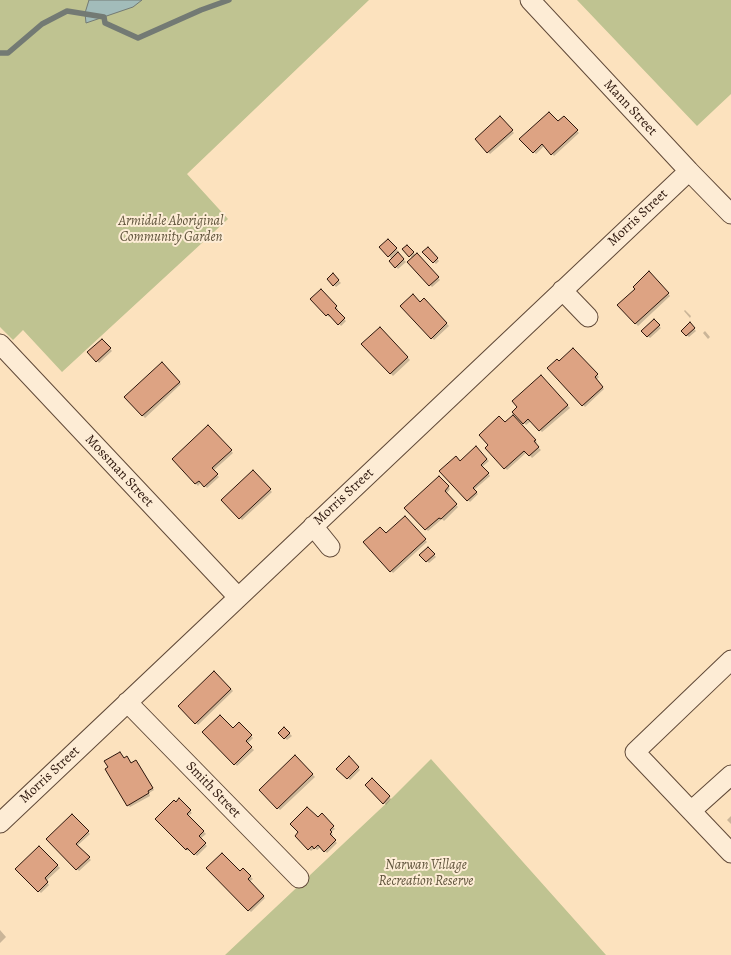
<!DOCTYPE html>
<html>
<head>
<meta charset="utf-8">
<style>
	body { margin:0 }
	canvas { display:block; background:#fce2be }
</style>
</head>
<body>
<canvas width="731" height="955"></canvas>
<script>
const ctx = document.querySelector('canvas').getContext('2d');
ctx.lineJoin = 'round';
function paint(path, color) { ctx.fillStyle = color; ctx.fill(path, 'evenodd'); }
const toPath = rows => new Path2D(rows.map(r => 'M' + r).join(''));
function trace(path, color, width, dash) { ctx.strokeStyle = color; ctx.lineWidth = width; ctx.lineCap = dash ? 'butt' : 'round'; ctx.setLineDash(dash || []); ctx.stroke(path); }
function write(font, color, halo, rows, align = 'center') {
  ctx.font = font + ' Alegreya,serif'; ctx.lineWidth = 4; ctx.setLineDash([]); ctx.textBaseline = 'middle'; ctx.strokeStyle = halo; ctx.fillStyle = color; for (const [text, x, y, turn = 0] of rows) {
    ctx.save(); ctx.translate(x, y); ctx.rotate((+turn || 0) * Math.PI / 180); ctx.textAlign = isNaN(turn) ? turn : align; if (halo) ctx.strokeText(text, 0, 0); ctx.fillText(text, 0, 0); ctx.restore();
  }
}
const green = toPath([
	[0,0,369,0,187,174,228,219,62,372,23,330,13,340,0,327],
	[577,0,731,0,731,94,697,126],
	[431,759,606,955,225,955,393,797]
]);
const water = toPath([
	[89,0,142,0,133,7,86,23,85,13,89,0]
]);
const shadow = toPath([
	[500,118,514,133,490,154,476,139],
	[564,118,579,133,554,156,545,145,536,154,521,139,558,123],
	[388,240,398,251,397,253,406,262,398,269,391,261,392,259,380,247],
	[407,246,440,280,432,287,409,262,412,258,404,249],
	[428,249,439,261,436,264,424,252],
	[649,273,670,296,638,326,619,305,637,289],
	[333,275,341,283,336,287,328,279],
	[321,291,338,309,336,311,346,321,341,326,331,315,329,317,312,300],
	[424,299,449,326,434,340,402,306,420,304],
	[685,310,691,316,690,318,684,311],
	[654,321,661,328,650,338,643,331],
	[690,324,696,331,689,337,682,331],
	[380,328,410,360,393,376,363,344],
	[705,331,710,337,708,339,703,333],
	[102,340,112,351,99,363,89,352],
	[573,350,599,377,596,380,604,389,585,407,549,368,559,363],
	[162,364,181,384,145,418,126,397],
	[541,377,570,408,542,432,531,421,526,425,514,412],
	[513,416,537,442,535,444,541,450,532,458,527,452,507,470,487,448,505,424],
	[208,427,233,453,213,471,219,477,207,488,201,482,198,486,174,459],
	[476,448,489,461,482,467,490,476,474,490,478,494,470,502,441,471,460,462],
	[253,472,272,492,242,520,223,500],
	[439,477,450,489,446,494,458,507,444,521,442,519,428,531,406,508],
	[405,518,427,542,393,573,364,542,386,535],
	[428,548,436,557,429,563,421,555],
	[214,672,233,691,198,725,179,706],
	[239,724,253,738,247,744,254,750,237,766,203,732,233,730],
	[284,728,292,736,287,740,280,733],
	[295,757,315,777,280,810,261,790],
	[349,758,360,770,350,780,338,769],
	[124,759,131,764,136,761,138,763,154,790,149,793,150,796,130,807,128,805],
	[372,780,391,799,386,805,366,785],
	[179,800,192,813,188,816,206,834,200,839,207,846,197,856,190,849,188,851,157,819],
	[322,815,335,829,331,832,333,835,331,837,337,843,327,853,321,847,317,850,315,848,311,851,296,836],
	[72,816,90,834,77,846,91,860,79,871,48,839],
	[731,816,731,824,727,820],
	[39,847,60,868,46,881,49,885,41,893,17,869],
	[208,868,240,873,243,870,253,879,249,882,265,898,251,912],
	[0,930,6,937,0,943]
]);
const stream = toPath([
	[0,53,8,53,42,24,67,11,104,17,105,23,138,38,201,10,229,0]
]);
const building = toPath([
	[549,112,558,121,564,116,578,130,551,155,542,144,533,153,519,139,549,112],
	[500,116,513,130,487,153,475,139,500,116],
	[388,239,397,248,388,257,379,247,388,239],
	[407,245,414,252,409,257,402,249,407,245],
	[428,247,438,258,433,263,422,252,428,247],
	[398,252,404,259,395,268,389,261,398,252],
	[417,253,439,277,429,286,407,262,417,253],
	[649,271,669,293,635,324,617,305,635,289,633,287,649,271],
	[333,273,339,280,333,286,327,279,333,273],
	[321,289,337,306,335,308,345,318,338,325,328,314,326,316,310,299,321,289],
	[413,294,420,302,424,298,447,323,431,339,400,306,413,294],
	[654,319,660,325,647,337,641,331,654,319],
	[690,322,695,328,686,336,681,331,690,322],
	[380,327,408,357,390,374,361,344,380,327],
	[102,339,111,348,96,362,87,352,102,339],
	[573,348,598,374,595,377,603,387,582,406,547,368,557,359,559,361,573,348],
	[162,362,180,382,142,416,124,397,162,362],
	[541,375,568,405,539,431,528,419,523,424,512,412,517,407,512,401,541,375],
	[513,415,536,440,534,441,539,447,529,456,524,451,504,469,485,448,488,445,479,435,499,416,505,422,513,415],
	[208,425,232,450,212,468,218,474,204,487,199,481,195,484,172,459,208,425],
	[476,446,487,459,481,465,489,473,473,488,477,492,467,501,439,471,456,456,460,461,476,446],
	[253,470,271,489,239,519,221,500,253,470],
	[439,476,449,486,445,491,457,504,441,519,439,518,425,530,404,508,439,476],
	[405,516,426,539,390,572,363,542,380,527,386,533,405,516],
	[428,547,435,554,426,562,419,555,428,547],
	[214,671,231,689,195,724,178,706,214,671],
	[220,715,233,728,239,722,252,735,246,741,252,747,234,765,202,732,220,715],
	[284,727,290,733,284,739,278,733,284,727],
	[120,752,124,758,127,756,131,763,136,760,153,788,148,791,149,793,127,806,105,769,108,767,104,761,120,752],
	[295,755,313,774,277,809,259,790,295,755],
	[349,756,359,767,347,779,336,769,349,756],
	[372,778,390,796,383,804,365,785,372,778],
	[179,798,191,810,187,814,204,831,199,836,206,843,194,855,187,848,186,850,155,819,174,800,176,802,179,798],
	[307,807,318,817,322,813,334,826,330,830,332,832,330,834,336,840,324,852,318,845,314,849,312,846,308,850,295,836,298,832,290,824,307,807],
	[72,814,89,831,76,844,90,857,76,870,46,839,72,814],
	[39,846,58,865,45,878,48,882,38,892,15,869,39,846],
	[222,853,240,871,243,868,251,876,248,879,264,896,248,911,206,868,222,853]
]);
const minor = toPath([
	[530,0,689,171,731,214],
	[562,290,588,317],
	[0,344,238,597],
	[313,526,330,547],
	[731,660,635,752,731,853],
	[127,702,299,878],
	[691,811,731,775],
	[0,823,689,171]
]);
const streetNames = [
	["Mann Street",630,108,47],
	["Morris Street",638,218,-43],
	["Mossman Street",119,471,47],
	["Morris Street",344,497,-43],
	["Morris Street",50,775,-43],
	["Smith Street",213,790,46]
];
const parkNames = [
	["Armidale Aboriginal",171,222],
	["Community Garden",171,238],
	["Narwan Village",426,866],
	["Recreation Reserve",426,882]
];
paint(green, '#bfc391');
paint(water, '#a2bcba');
trace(water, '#737a74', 1);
paint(shadow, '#0003');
trace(stream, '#737a74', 5.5);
paint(building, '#dda383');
trace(building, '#2c160c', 1);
trace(minor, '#604938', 21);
trace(minor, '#fdecd5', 19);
write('14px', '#2c160c', '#fdecd5', streetNames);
write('italic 14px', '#5f533b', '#fdecd5', parkNames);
</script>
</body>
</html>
